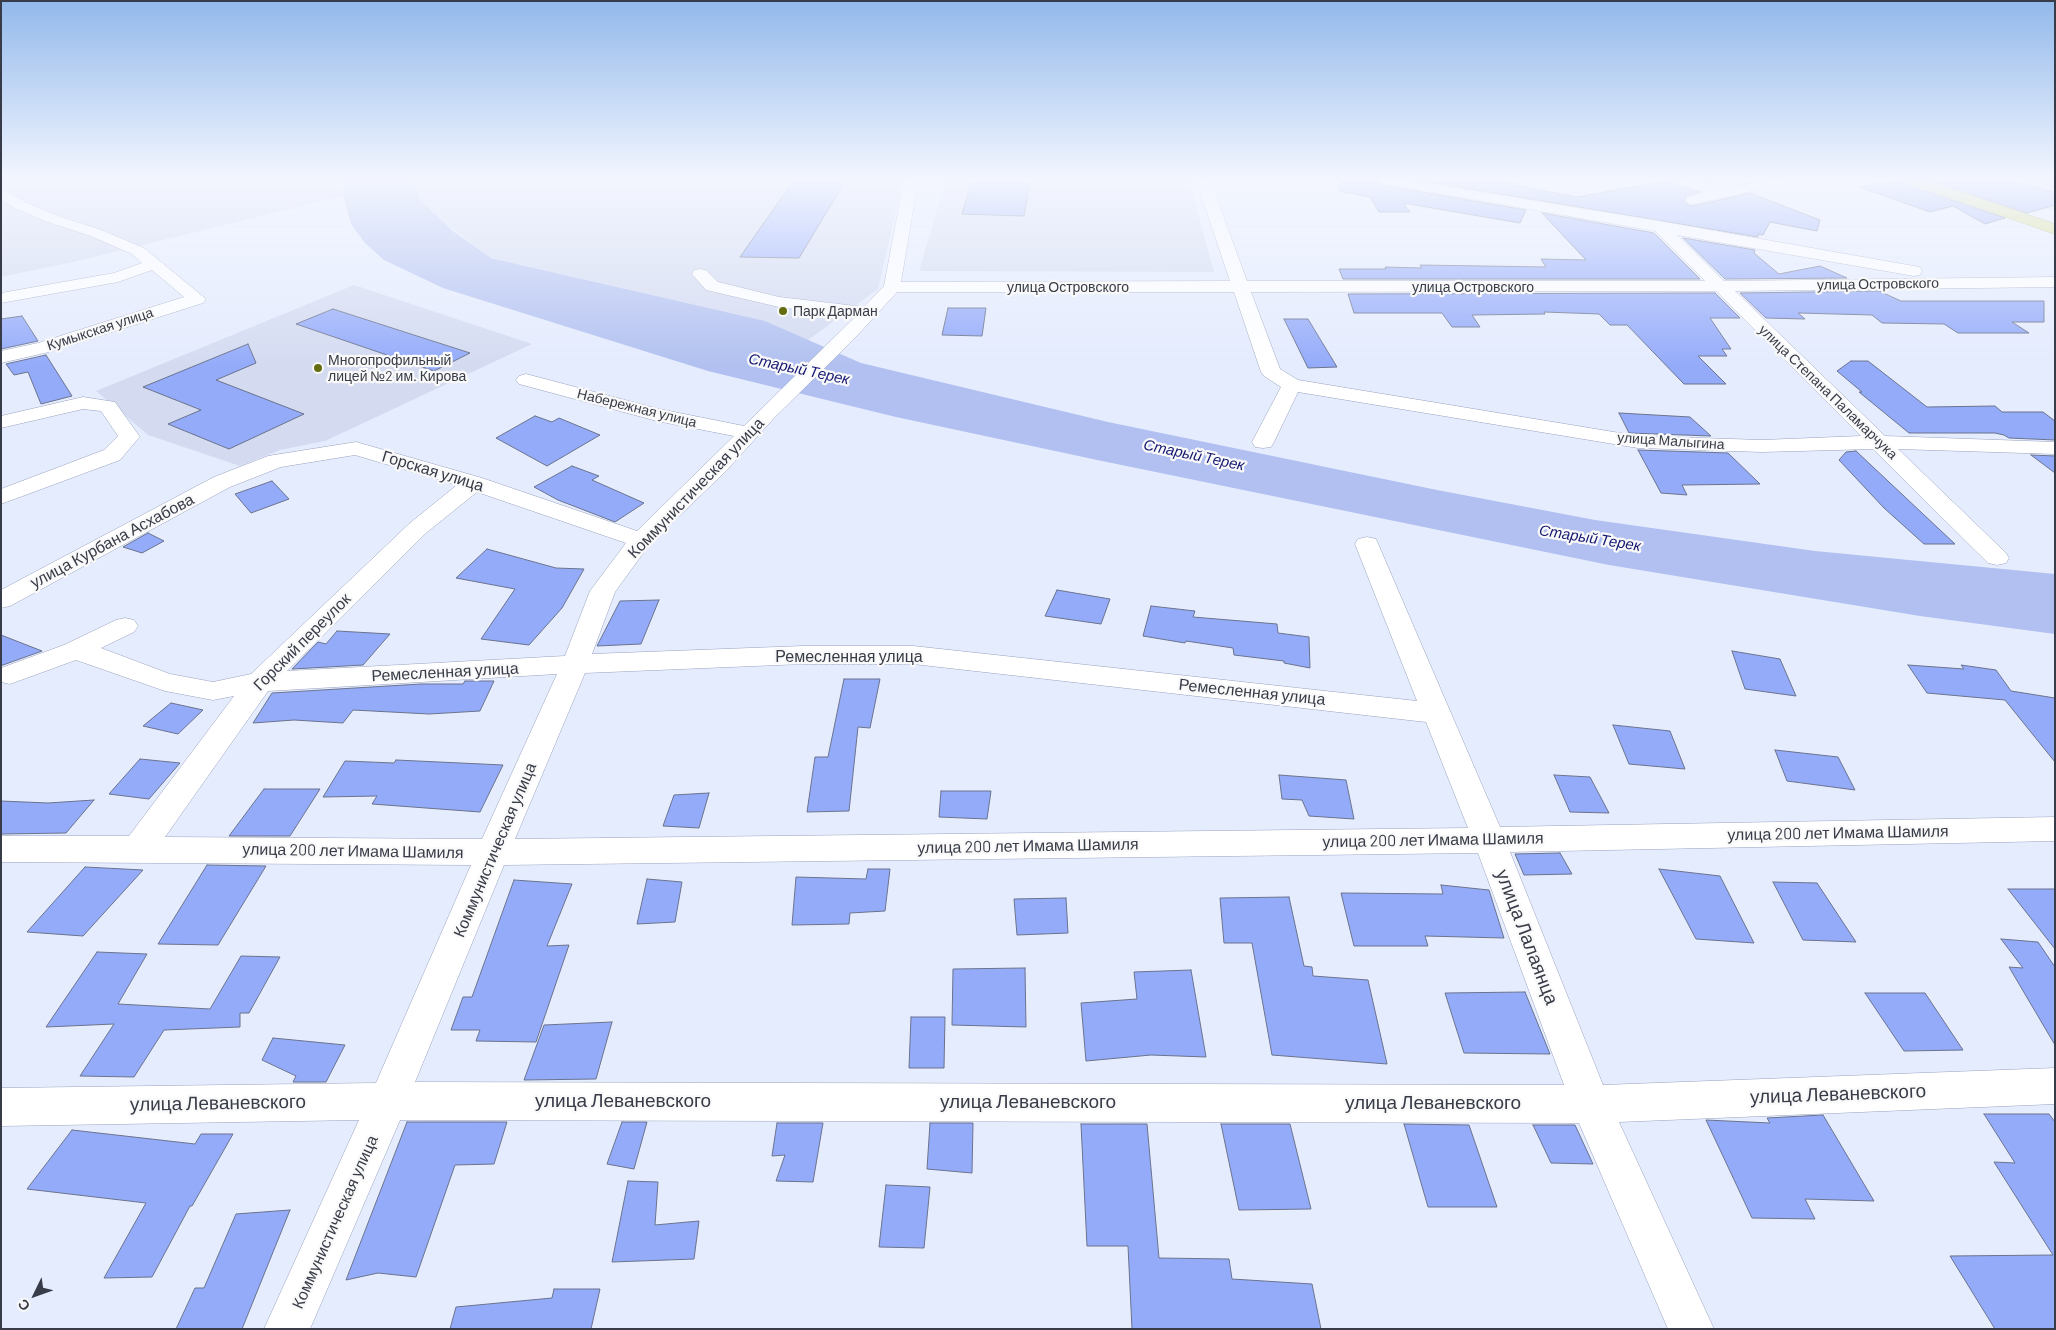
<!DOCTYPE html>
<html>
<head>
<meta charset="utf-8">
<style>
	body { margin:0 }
	#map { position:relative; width:2056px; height:1330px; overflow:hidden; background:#e5ecfe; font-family:Barlow,sans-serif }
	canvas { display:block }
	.frame { position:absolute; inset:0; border:2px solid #383c48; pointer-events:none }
	.north { position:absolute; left:10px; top:1270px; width:50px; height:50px; -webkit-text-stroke:4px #f9f9f9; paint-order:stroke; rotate:228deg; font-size:14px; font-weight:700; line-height:20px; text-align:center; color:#383c48 }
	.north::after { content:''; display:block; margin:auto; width:18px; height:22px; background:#383c48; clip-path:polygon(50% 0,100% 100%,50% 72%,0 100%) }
</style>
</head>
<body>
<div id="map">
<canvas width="2056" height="1330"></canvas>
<div class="frame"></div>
<div class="north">С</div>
</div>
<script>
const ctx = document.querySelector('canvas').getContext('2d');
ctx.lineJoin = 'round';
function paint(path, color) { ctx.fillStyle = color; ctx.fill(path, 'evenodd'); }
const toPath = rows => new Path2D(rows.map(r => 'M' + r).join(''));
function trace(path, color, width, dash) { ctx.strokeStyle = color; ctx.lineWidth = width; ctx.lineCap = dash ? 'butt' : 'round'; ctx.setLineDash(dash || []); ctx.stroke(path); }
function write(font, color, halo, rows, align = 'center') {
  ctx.font = font + ' Barlow,sans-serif'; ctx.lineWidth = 4.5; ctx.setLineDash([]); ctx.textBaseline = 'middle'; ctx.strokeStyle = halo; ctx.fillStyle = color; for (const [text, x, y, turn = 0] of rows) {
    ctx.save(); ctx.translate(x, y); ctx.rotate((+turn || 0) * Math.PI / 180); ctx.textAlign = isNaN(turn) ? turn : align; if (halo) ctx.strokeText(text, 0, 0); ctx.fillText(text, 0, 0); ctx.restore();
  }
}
const built = toPath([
	[1,180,342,180,343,196,73,262,1,277],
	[412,180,903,180,878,289,808,340,764,321,489,257,449,226,418,196],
	[946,180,1189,180,1214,272,919,271],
	[1956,180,2055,180,2055,211],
	[354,285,532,344,325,441,280,450,240,466,148,435,96,391]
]);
const water = toPath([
	[344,180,412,180,420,199,453,231,491,258,765,321,861,363,1108,422,1437,490,1595,520,1815,551,2055,574,2055,634,1920,616,1609,565,1102,461,896,417,708,371,443,288,384,260,365,243,351,224,343,196]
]);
const building = toPath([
	[794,180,846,180,799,258,740,257,794,180],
	[972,180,1030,180,1024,216,962,214,972,180],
	[1341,180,1377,180,1381,185,1526,210,1520,223,1403,203,1410,212,1379,212,1370,197,1339,191,1341,180],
	[1417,180,1495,180,1515,183,1513,185,1577,197,1670,180,1674,185,1700,192,1686,196,1684,201,1688,205,1693,206,1750,193,1820,220,1817,231,1770,222,1763,235,1758,234,1758,237,1417,180],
	[1900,180,1904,180,1907,185,2005,218,1985,224,1953,206,1930,212,1859,187,1900,180],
	[1930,180,2012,180,2055,193,2055,205,2027,213,1930,180],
	[1542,213,1654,233,1700,279,1343,279,1339,269,1386,269,1385,267,1422,268,1420,265,1546,267,1541,259,1586,260,1542,213],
	[1683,238,1755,250,1754,253,1779,274,1820,266,1847,278,1725,279,1683,238],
	[1879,291,1901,301,2044,301,2044,322,2012,322,2029,333,1958,333,1944,324,1882,323,1872,315,1798,313,1805,319,1766,318,1740,293,1879,291],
	[1715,293,1740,318,1710,318,1731,349,1722,349,1727,356,1698,356,1726,384,1684,384,1627,325,1610,325,1599,314,1544,312,1545,314,1472,315,1480,327,1452,327,1442,313,1354,313,1348,294,1715,293],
	[948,308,986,308,982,336,942,335,948,308],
	[333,309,470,353,434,371,296,324,333,309],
	[22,316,38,341,1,349,1,319,22,316],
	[1284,319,1308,319,1337,367,1308,368,1284,319],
	[248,344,256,363,216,380,304,414,229,449,168,424,201,410,143,387,248,344],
	[46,355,72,396,41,404,28,372,14,375,6,364,46,355],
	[1851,361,1868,361,1927,407,1995,406,2002,412,2043,412,2055,421,2055,440,2009,438,2004,435,1995,433,1909,433,1859,392,1862,392,1837,371,1851,361],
	[1619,413,1690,417,1711,436,1629,433,1619,413],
	[535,416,552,422,559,418,600,435,547,466,496,438,535,416],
	[1638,450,1728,453,1760,484,1682,485,1687,495,1661,493,1638,450],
	[1856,451,1955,544,1924,544,1884,508,1839,460,1846,452,1856,451],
	[2031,455,2055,456,2055,473,2031,455],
	[572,466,599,476,592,480,644,503,615,522,558,500,534,487,572,466],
	[272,481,289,499,251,513,235,494,272,481],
	[148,533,164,541,142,553,123,547,148,533],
	[487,549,556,568,584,569,562,608,529,645,481,639,515,589,456,578,487,549],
	[1057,590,1110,599,1101,624,1045,616,1057,590],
	[659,600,641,644,597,646,620,601,659,600],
	[1151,606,1195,611,1193,617,1277,624,1278,633,1309,637,1310,668,1284,663,1284,661,1234,655,1233,648,1186,641,1185,643,1143,636,1151,606],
	[337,631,390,634,363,665,292,669,318,642,326,644,337,631],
	[1,635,42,651,3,665,1,665,1,635],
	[1732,651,1780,659,1796,696,1745,689,1732,651],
	[1908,665,1964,669,1961,665,1996,670,2011,691,2055,698,2055,762,2005,700,1927,693,1908,665],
	[844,679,880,679,870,728,858,727,849,811,807,812,815,757,828,757,844,679],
	[465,681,494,681,480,711,429,714,353,710,343,723,294,720,253,723,272,693,421,684,463,684,465,681],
	[171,703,203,710,178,734,143,726,171,703],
	[1613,725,1670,731,1685,769,1629,764,1613,725],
	[1775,750,1838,757,1855,790,1787,781,1775,750],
	[140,759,180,763,149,799,109,794,140,759],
	[396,760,503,765,480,812,372,804,377,796,323,797,345,761,394,763,396,760],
	[1279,775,1346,780,1354,819,1309,816,1302,800,1282,799,1279,775],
	[1554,775,1590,777,1609,813,1570,812,1554,775],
	[264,789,320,789,290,836,229,836,264,789],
	[941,791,991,791,987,819,939,817,941,791],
	[709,793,699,828,663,826,674,795,709,793],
	[94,800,66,833,1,834,1,801,48,803,94,800],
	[1560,853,1572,874,1524,875,1515,854,1560,853],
	[207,865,266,866,218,945,158,944,207,865],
	[85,867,143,870,83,936,27,932,85,867],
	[868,869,890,869,885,911,850,913,849,924,792,925,796,877,866,879,868,869],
	[1659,869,1720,876,1754,943,1696,939,1659,869],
	[647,879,682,882,675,922,637,924,647,879],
	[514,880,572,884,547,946,569,945,536,1042,476,1041,480,1030,451,1030,463,997,472,997,514,880],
	[1773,882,1817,883,1856,942,1803,940,1773,882],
	[1441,885,1489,890,1504,938,1425,936,1428,946,1354,946,1341,893,1443,894,1441,885],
	[2008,889,2055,889,2055,949,2008,889],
	[1289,897,1304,966,1312,967,1313,976,1368,980,1387,1064,1272,1055,1252,943,1224,943,1220,898,1289,897],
	[1066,898,1068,933,1017,935,1014,899,1066,898],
	[2001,939,2038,942,2055,967,2055,1045,2009,967,2023,968,2001,939],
	[97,952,147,954,118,1004,210,1009,241,956,280,957,249,1013,240,1013,240,1027,164,1030,134,1077,80,1076,114,1024,46,1027,97,952],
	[1025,968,1026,1027,952,1025,953,969,1025,968],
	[1191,970,1206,1057,1151,1055,1086,1061,1081,1003,1137,999,1134,972,1191,970],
	[1525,992,1550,1054,1464,1053,1445,993,1525,992],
	[1865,993,1925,993,1963,1050,1904,1051,1865,993],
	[911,1017,945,1017,944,1068,909,1068,911,1017],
	[612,1022,596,1079,524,1080,544,1025,612,1022],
	[273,1038,345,1045,326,1082,293,1082,296,1076,262,1060,273,1038],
	[1984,1114,2049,1114,2055,1122,2055,1329,1995,1329,1950,1256,2053,1255,1994,1162,2015,1163,1984,1114],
	[1823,1115,1874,1201,1805,1199,1815,1219,1752,1218,1706,1120,1770,1123,1767,1118,1823,1115],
	[407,1122,507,1122,494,1164,455,1165,416,1277,378,1273,346,1280,407,1122],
	[622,1122,647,1122,634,1169,607,1164,622,1122],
	[777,1123,823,1123,813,1182,776,1181,785,1155,772,1156,777,1123],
	[930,1123,973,1123,972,1173,927,1169,930,1123],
	[1081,1124,1147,1124,1159,1258,1229,1259,1232,1279,1312,1284,1321,1329,1132,1329,1128,1246,1087,1246,1081,1124],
	[1221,1124,1290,1124,1311,1209,1239,1210,1221,1124],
	[1404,1124,1469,1125,1497,1207,1428,1207,1404,1124],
	[1533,1125,1575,1125,1593,1164,1551,1163,1533,1125],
	[72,1130,195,1144,201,1134,233,1134,192,1206,190,1206,152,1277,104,1278,146,1203,27,1189,72,1130],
	[628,1181,658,1182,655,1225,699,1221,694,1259,612,1262,628,1181],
	[886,1185,930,1187,924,1248,879,1247,886,1185],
	[290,1210,242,1329,176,1329,195,1288,204,1288,236,1214,290,1210],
	[554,1289,600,1289,591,1329,450,1329,456,1307,552,1298,554,1289]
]);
const minor = toPath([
	[904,180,918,180,901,282,1230,281,1196,180,1210,180,1247,281,1705,281,1655,231,1386,184,1381,183,1379,180,1408,180,1659,221,1914,266,1920,267,1922,271,1920,275,1914,276,1677,235,1724,281,2055,277,2055,287,1735,291,1885,436,2055,442,2055,454,1898,449,2006,553,2009,558,2006,563,1997,565,1988,563,1873,449,1762,452,1638,448,1298,392,1274,442,1271,447,1263,448,1255,447,1252,442,1281,387,1264,376,1261,372,1234,292,897,292,854,339,774,418,726,471,649,545,615,592,592,654,803,646,913,646,1417,701,1355,544,1358,539,1367,537,1376,539,1500,827,2055,817,2055,841,1510,852,1603,1085,2055,1068,2055,1104,1619,1122,1714,1329,1668,1329,1579,1123,400,1120,310,1329,264,1329,359,1120,1,1126,1,1088,376,1083,471,865,1,862,1,836,129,836,234,696,213,700,165,691,76,660,10,684,1,682,1,668,64,645,116,620,125,618,134,620,138,626,134,632,101,648,170,674,213,682,251,674,410,523,457,485,355,455,281,467,230,487,10,606,1,608,1,590,214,477,268,456,356,442,482,478,637,531,734,436,657,421,519,384,516,380,519,376,526,374,659,409,744,426,855,317,779,307,706,290,692,274,694,270,700,269,706,270,718,282,779,297,864,307,884,286,904,180],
	[1716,291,1861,436,1762,440,1638,436,1298,380,1280,369,1251,292,1716,291],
	[477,492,626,543,590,591,565,656,287,671,426,533,477,492],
	[803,664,913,664,1426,722,1468,828,515,839,585,673,803,664],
	[557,674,482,839,165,837,268,691,557,674],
	[1478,853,1564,1085,415,1082,504,865,1478,853],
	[1672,180,1693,180,1725,188,1766,180,1790,180,1788,183,1693,204,1688,203,1686,200,1688,197,1708,192,1674,183,1672,180],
	[1,188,25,202,55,215,101,230,144,248,206,299,203,303,49,352,1,363,1,351,38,343,184,297,152,270,118,282,1,303,1,293,114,273,142,263,132,254,91,236,45,221,15,208,1,199,1,188],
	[83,397,115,402,140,437,136,441,120,460,1,504,1,489,104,450,118,436,101,411,83,409,1,428,1,416,83,397]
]);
const major = toPath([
	[1906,180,1925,180,2055,224,2055,234,1908,183,1906,180]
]);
const markers = [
	[783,311,5,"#646c12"],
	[318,368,5,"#646c12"]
];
const farStreetnames = [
	["улица Островского",1878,284,-1],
	["улица Островского",1068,287],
	["улица Островского",1473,287],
	["Кумыкская улица",100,329,-18],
	["улица Степана Паламарчука",1828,392,44],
	["Набережная улица",637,408,14],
	["улица Малыгина",1671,441,4]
];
const farPoinames = [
	["Парк Дарман",793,311],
	["Многопрофильный",328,360],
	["лицей №2 им. Кирова",328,376]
];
const farWaternames = [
	["Старый Терек",799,369,12],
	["Старый Терек",1194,455,12],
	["Старый Терек",1590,538,9]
];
const streetNames = [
	["Горская улица",433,471,17],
	["Коммунистическая улица",696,488,-46],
	["улица Курбана Асхабова",112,541,-28],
	["Горский переулок",302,642,-45],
	["Ремесленная улица",849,657],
	["Ремесленная улица",445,672,-3],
	["Ремесленная улица",1252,692,6],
	["улица 200 лет Имама Шамиля",1838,833,-1],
	["улица 200 лет Имама Шамиля",1433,840,-1],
	["улица 200 лет Имама Шамиля",1028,846,-1],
	["Коммунистическая улица",495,850,-67],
	["улица 200 лет Имама Шамиля",353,851,1],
	["Коммунистическая улица",335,1222,-66]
];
const nearStreetnames = [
	["улица Лалаянца",1527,937,69],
	["улица Леваневского",1838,1094,-2],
	["улица Леваневского",623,1101],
	["улица Леваневского",1028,1102],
	["улица Леваневского",218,1103,-1],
	["улица Леваневского",1433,1103]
];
paint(built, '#d4dbf1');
paint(water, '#b1c0f0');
paint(building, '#94abfa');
trace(building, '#6a738d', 1);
trace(minor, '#99a2be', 1);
trace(major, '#8b9530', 1);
paint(minor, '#fff');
paint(major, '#d4dc7b');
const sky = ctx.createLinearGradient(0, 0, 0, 366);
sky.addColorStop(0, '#92b9eb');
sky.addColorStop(0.49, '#f3f6ff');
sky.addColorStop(1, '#f3f6ff00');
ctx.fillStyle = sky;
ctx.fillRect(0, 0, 2056, 366);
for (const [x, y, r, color] of markers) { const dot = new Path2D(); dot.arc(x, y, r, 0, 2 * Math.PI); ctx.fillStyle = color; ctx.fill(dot); trace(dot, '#f9f9f9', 2); }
write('14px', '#383c48', '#f9f9f9', farStreetnames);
write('14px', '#383c48', '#f9f9f9', farPoinames, 'left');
write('italic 15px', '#151871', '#f9f9f9', farWaternames);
write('16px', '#383c48', '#f9f9f9', streetNames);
write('19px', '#383c48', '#f9f9f9', nearStreetnames);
</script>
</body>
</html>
